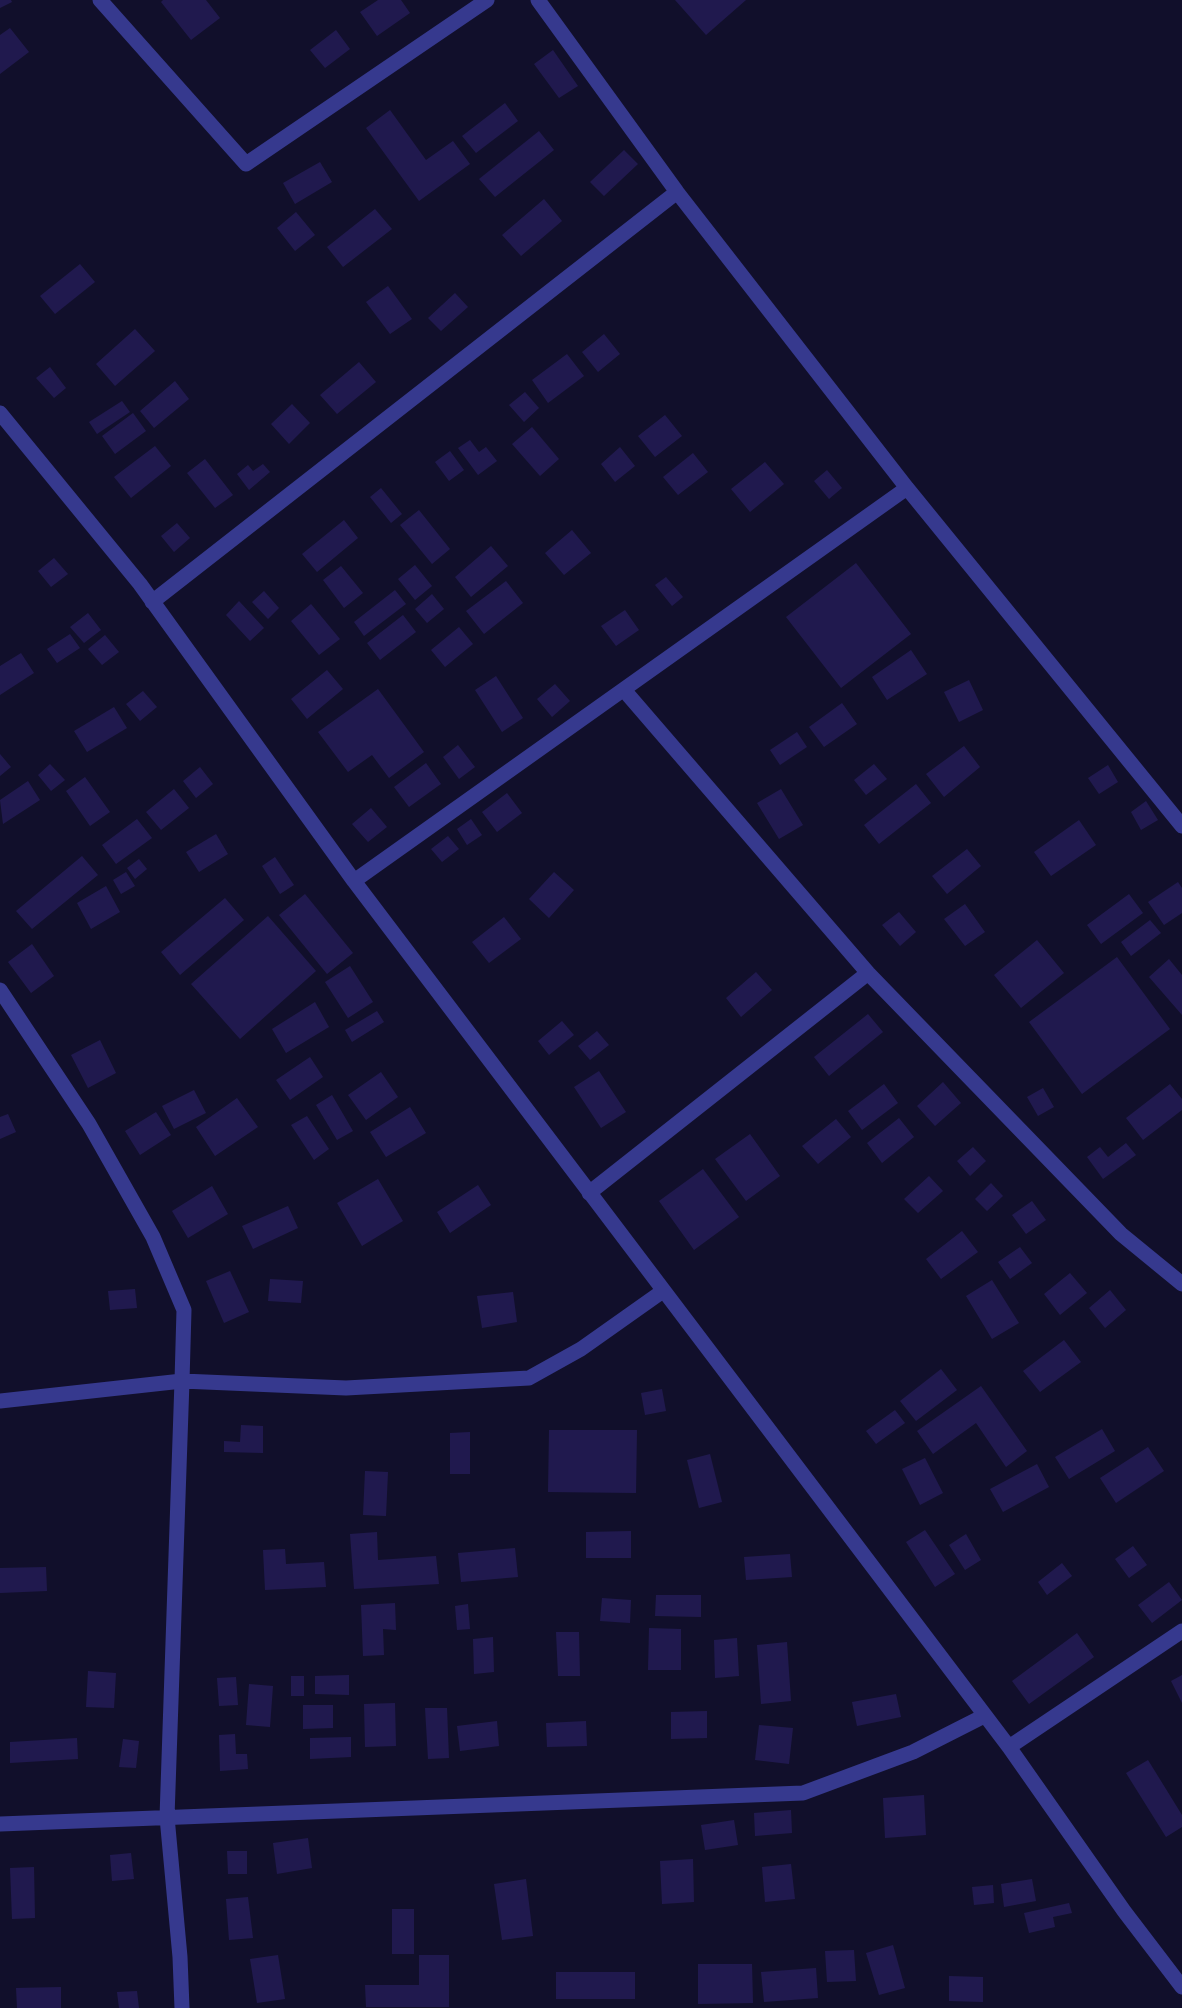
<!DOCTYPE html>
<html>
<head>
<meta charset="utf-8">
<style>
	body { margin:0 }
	canvas { display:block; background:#110f2b }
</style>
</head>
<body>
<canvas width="1182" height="2008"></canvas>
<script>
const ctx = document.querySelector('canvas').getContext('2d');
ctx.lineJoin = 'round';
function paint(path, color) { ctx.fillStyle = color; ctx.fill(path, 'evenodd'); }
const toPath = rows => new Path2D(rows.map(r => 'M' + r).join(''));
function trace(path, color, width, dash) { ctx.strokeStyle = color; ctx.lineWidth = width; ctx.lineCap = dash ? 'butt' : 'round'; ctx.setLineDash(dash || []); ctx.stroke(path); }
const building = toPath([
	[0,0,11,0,12,2,0,8],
	[163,0,206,0,220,18,191,40,161,2],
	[378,0,401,0,410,13,377,36,360,12],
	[675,0,746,0,706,35],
	[10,28,29,52,0,74,0,35],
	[336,30,350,49,325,68,310,50],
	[553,50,578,86,559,98,534,64],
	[505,103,518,121,476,153,462,136],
	[390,110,426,160,453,141,470,164,419,201,366,128],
	[539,131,554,150,495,197,479,179],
	[624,150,638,164,604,196,590,182],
	[320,162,332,182,295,204,283,183],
	[544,199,562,221,521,256,502,235],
	[375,209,392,229,343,267,327,247],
	[296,212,315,235,295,251,277,228],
	[80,264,95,282,55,314,40,296],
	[388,286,412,319,390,334,366,302],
	[455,293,468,307,441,331,428,318],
	[135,329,155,351,115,386,96,364],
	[604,334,620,354,598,372,582,352],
	[567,354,584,376,548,403,532,380],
	[359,362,376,382,337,414,320,395],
	[50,367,66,388,54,398,36,378],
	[175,381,189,399,154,428,140,411],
	[525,392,539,408,524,422,509,405],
	[122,401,130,412,97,434,89,422],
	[292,404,310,423,289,444,271,424],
	[133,413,146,431,115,454,102,436],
	[665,415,682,436,655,457,638,436],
	[532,427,559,459,540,476,512,444],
	[470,440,479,452,486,447,497,461,478,475,458,448],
	[155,446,171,466,131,498,114,477],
	[620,447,635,466,615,482,601,464],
	[450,451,464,470,449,481,435,462],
	[693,453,708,472,678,495,663,477],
	[205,459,233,495,215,508,187,473],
	[765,462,784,484,750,512,731,489],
	[263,464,270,472,249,490,237,474,248,465,253,471],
	[827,470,842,488,829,499,814,481],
	[381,488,402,514,391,523,370,497],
	[419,510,450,549,432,564,400,525],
	[344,520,358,538,317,572,302,554],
	[177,523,190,538,174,552,161,536],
	[572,530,591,553,564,575,545,553],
	[491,546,508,566,471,597,455,577],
	[54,558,68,574,51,587,38,571],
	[856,563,911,634,841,688,786,617],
	[415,565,432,586,415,600,398,579],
	[341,566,363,593,344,608,323,580],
	[666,577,683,597,672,606,655,585],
	[506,581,523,603,484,634,466,611],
	[395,590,406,604,364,636,354,622],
	[264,591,279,608,268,619,252,602],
	[432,594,444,609,427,623,415,609],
	[239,601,264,628,250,641,226,615],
	[311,604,340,639,319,655,291,621],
	[625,610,639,630,616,646,601,626],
	[88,613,101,630,84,643,70,627],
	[403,615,416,632,380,660,367,643],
	[459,627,473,644,445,667,431,650],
	[70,634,80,648,57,663,47,649],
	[105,635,119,652,102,665,88,649],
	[911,650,927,674,887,700,872,677],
	[21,653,34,673,0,695,0,666],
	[327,670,343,689,307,719,291,699],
	[496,676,523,718,502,732,475,690],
	[969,680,983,710,959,722,944,692],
	[555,684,570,701,552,717,537,699],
	[378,689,424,752,389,778,372,755,348,772,318,732],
	[143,691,157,707,140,721,126,704],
	[842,703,857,724,824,747,809,727],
	[114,707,127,728,87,752,74,731],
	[797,732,807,747,780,765,770,750],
	[458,745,475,767,459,779,443,757],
	[964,746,980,767,944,797,926,774],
	[0,754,11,767,0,776],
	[426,763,441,784,409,807,394,787],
	[50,764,65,780,51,791,38,775],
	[874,764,887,779,866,795,854,780],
	[1108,765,1118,782,1099,794,1088,778],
	[200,767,213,784,196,798,183,781],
	[85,777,110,812,90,826,66,791],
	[28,781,40,800,3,824,0,800],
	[916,784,931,803,879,844,864,825],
	[174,789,189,808,161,830,146,812],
	[781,789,803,825,779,839,757,803],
	[507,793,522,813,497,832,482,812],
	[1146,801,1158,820,1141,830,1131,812],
	[371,808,387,827,368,842,352,824],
	[137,819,152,838,116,864,102,845],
	[471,819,482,835,467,845,457,829],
	[1079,820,1096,845,1051,876,1034,852],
	[216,834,228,854,199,872,186,852],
	[448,836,459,849,442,862,431,849],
	[967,849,981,866,947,894,932,876],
	[82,856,98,875,32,929,16,911],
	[275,857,294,885,280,894,262,866],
	[139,859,147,869,135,879,127,868],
	[126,872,135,886,121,894,113,880],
	[554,872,574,890,549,918,529,899],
	[1178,882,1182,888,1182,913,1164,925,1148,902],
	[106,886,120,912,91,929,77,903],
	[305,894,353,953,327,974,279,915],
	[1129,894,1143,913,1101,944,1087,925],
	[225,898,244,920,180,975,161,952],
	[965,904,985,932,965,946,944,919],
	[899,912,916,932,900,946,882,925],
	[268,916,316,971,240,1039,191,984],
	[504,917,521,939,489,963,472,942],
	[1150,920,1161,933,1131,956,1121,942],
	[1037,940,1064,973,1021,1008,994,975],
	[32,944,54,976,31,993,8,962],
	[1117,957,1170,1029,1082,1094,1029,1022],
	[1169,959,1182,975,1182,1015,1149,977],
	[350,966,373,1002,348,1018,325,982],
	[756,972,772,990,741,1017,726,998],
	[315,1002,329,1027,286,1053,272,1029],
	[377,1011,384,1022,352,1042,345,1030],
	[868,1014,883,1032,829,1076,814,1057],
	[562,1021,574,1035,549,1055,538,1041],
	[597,1031,609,1045,590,1060,578,1046],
	[100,1040,116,1073,88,1088,71,1055],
	[310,1057,323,1077,290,1100,276,1080],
	[599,1071,626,1112,601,1128,574,1087],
	[381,1072,398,1097,366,1120,348,1095],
	[943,1082,961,1103,935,1126,917,1106],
	[884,1084,898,1103,862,1130,848,1111],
	[1170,1084,1182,1099,1182,1110,1143,1140,1126,1118],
	[1043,1088,1054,1107,1038,1116,1027,1097],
	[194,1090,206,1113,174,1129,162,1106],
	[332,1095,353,1131,337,1140,316,1105],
	[237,1098,258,1127,215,1156,196,1127],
	[410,1107,426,1133,386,1157,370,1132],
	[156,1112,171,1135,140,1155,125,1131],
	[8,1114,16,1132,0,1139,0,1117],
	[307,1116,329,1149,314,1160,291,1125],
	[899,1118,914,1137,882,1163,867,1143],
	[836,1119,851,1137,818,1164,802,1146],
	[750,1134,780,1176,746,1201,715,1159],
	[1126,1143,1136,1155,1103,1179,1087,1157,1100,1147,1108,1157],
	[973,1147,986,1161,970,1176,957,1161],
	[703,1169,739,1217,694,1250,659,1201],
	[929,1176,943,1191,918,1213,904,1199],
	[378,1179,403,1221,362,1246,337,1203],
	[991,1183,1003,1196,987,1211,975,1199],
	[478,1185,491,1205,450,1233,437,1212],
	[212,1186,228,1214,188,1238,172,1211],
	[1032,1201,1046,1220,1026,1234,1012,1215],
	[288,1206,298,1228,253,1249,242,1226],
	[962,1231,978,1252,941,1279,926,1259],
	[1020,1247,1032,1263,1010,1279,998,1262],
	[230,1271,249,1312,224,1323,206,1281],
	[1070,1273,1087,1293,1060,1315,1044,1294],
	[270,1279,303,1281,301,1303,268,1301],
	[992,1280,1019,1323,992,1339,966,1296],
	[135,1289,137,1308,110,1310,108,1291],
	[1110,1290,1126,1310,1105,1328,1089,1308],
	[513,1292,517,1322,482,1328,477,1296],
	[1064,1340,1081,1362,1040,1392,1023,1371],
	[941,1369,957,1390,916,1421,900,1401],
	[981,1386,1027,1451,1006,1467,976,1423,933,1454,917,1431],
	[662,1389,666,1411,645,1415,641,1393],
	[895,1410,905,1423,876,1444,866,1431],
	[241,1425,263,1426,263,1453,224,1452,224,1441,240,1442],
	[1102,1429,1115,1451,1069,1479,1055,1457],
	[549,1430,637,1430,636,1493,548,1492],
	[470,1432,470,1474,450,1474,450,1433],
	[1148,1447,1164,1471,1116,1503,1100,1478],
	[710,1454,722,1502,699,1508,687,1460],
	[925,1458,943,1493,920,1505,902,1469],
	[1037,1464,1049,1487,1003,1512,990,1489],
	[365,1471,388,1472,386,1516,363,1515],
	[925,1530,955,1574,935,1587,906,1542],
	[631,1531,631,1558,586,1558,586,1532],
	[377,1532,378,1560,436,1556,439,1584,354,1589,350,1534],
	[966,1534,981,1560,965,1570,949,1545],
	[1133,1546,1147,1565,1129,1578,1115,1559],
	[515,1548,518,1577,461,1582,458,1553],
	[285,1549,286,1564,324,1562,326,1587,265,1590,263,1550],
	[790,1554,792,1577,746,1580,744,1557],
	[1062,1563,1072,1576,1047,1595,1038,1582],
	[46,1567,47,1591,0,1593,0,1568],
	[1169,1582,1182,1600,1152,1623,1138,1605],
	[656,1595,701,1595,701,1617,655,1616],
	[602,1598,631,1600,630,1623,600,1621],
	[395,1603,396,1630,383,1629,384,1655,363,1656,361,1605],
	[468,1604,470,1629,457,1630,455,1606],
	[649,1628,681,1629,681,1670,648,1670],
	[556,1632,579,1632,580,1676,558,1676],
	[1077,1633,1094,1657,1029,1704,1012,1681],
	[493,1637,494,1672,474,1674,473,1639],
	[737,1638,739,1676,715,1678,714,1640],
	[787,1642,791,1701,761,1704,757,1645],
	[88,1671,116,1673,114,1708,86,1707],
	[349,1675,349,1695,315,1694,315,1676],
	[1182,1675,1182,1703,1171,1681],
	[291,1676,304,1676,304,1696,291,1696],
	[236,1677,238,1705,219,1706,217,1678],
	[249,1684,273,1686,270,1727,246,1725],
	[896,1694,901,1717,857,1726,852,1702],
	[395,1703,396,1746,365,1747,364,1704],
	[303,1705,333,1705,333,1728,303,1729],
	[425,1708,447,1708,449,1758,428,1759],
	[707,1711,707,1738,671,1739,671,1712],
	[497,1721,499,1746,460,1751,457,1726],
	[586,1721,587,1746,547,1747,546,1723],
	[759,1725,793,1728,789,1764,755,1760],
	[235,1734,236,1754,247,1754,248,1769,220,1771,219,1735],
	[351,1737,351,1757,310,1759,310,1738],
	[77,1738,78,1759,10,1763,10,1742],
	[123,1739,139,1741,136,1768,119,1767],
	[1148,1760,1182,1815,1182,1827,1166,1837,1126,1773],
	[924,1795,926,1835,885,1838,883,1798],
	[791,1810,792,1833,755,1836,754,1813],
	[734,1820,738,1845,705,1850,701,1825],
	[308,1838,312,1868,277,1874,273,1843],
	[227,1851,247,1851,247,1874,228,1874],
	[131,1853,134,1879,112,1881,110,1855],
	[693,1859,694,1902,662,1904,660,1861],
	[791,1864,795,1899,765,1902,762,1867],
	[34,1867,35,1918,12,1919,10,1868],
	[526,1879,533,1936,502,1940,494,1884],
	[1032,1879,1036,1901,1004,1907,1001,1884],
	[993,1885,994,1903,974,1905,972,1887],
	[248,1897,253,1938,229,1940,226,1899],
	[1069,1903,1072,1913,1053,1917,1055,1927,1029,1933,1024,1913],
	[392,1909,414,1909,414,1954,392,1954],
	[893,1945,905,1988,879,1995,866,1953],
	[854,1950,856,1981,827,1982,825,1951],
	[278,1955,285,1999,257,2003,250,1959],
	[419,1955,449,1955,449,2007,366,2007,365,1985,419,1985],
	[698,1964,752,1964,753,2003,698,2004],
	[816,1968,818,1998,764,2002,761,1972],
	[556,1972,635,1972,635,1999,556,1999],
	[949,1976,983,1977,983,2002,949,2001],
	[61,1987,61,2008,17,2008,16,1988],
	[137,1991,139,2008,119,2008,117,1992]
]);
const minor = toPath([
	[100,0,246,164,487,0],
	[538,0,677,192,907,488,1182,826],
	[0,413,140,584,354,881,1009,1747,1124,1911,1182,1987],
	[152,602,677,192],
	[624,690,868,973,1121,1234,1182,1284],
	[354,881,907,488],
	[0,990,89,1124,153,1237,184,1310,182,1381,0,1401],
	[589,1193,868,973],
	[1009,1747,1182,1631],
	[0,1824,803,1793,913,1752,984,1716],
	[182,2008,180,1957,167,1817,182,1381,346,1388,529,1378,581,1349,663,1291]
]);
paint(building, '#20194e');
trace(minor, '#36398e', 15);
</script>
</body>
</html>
